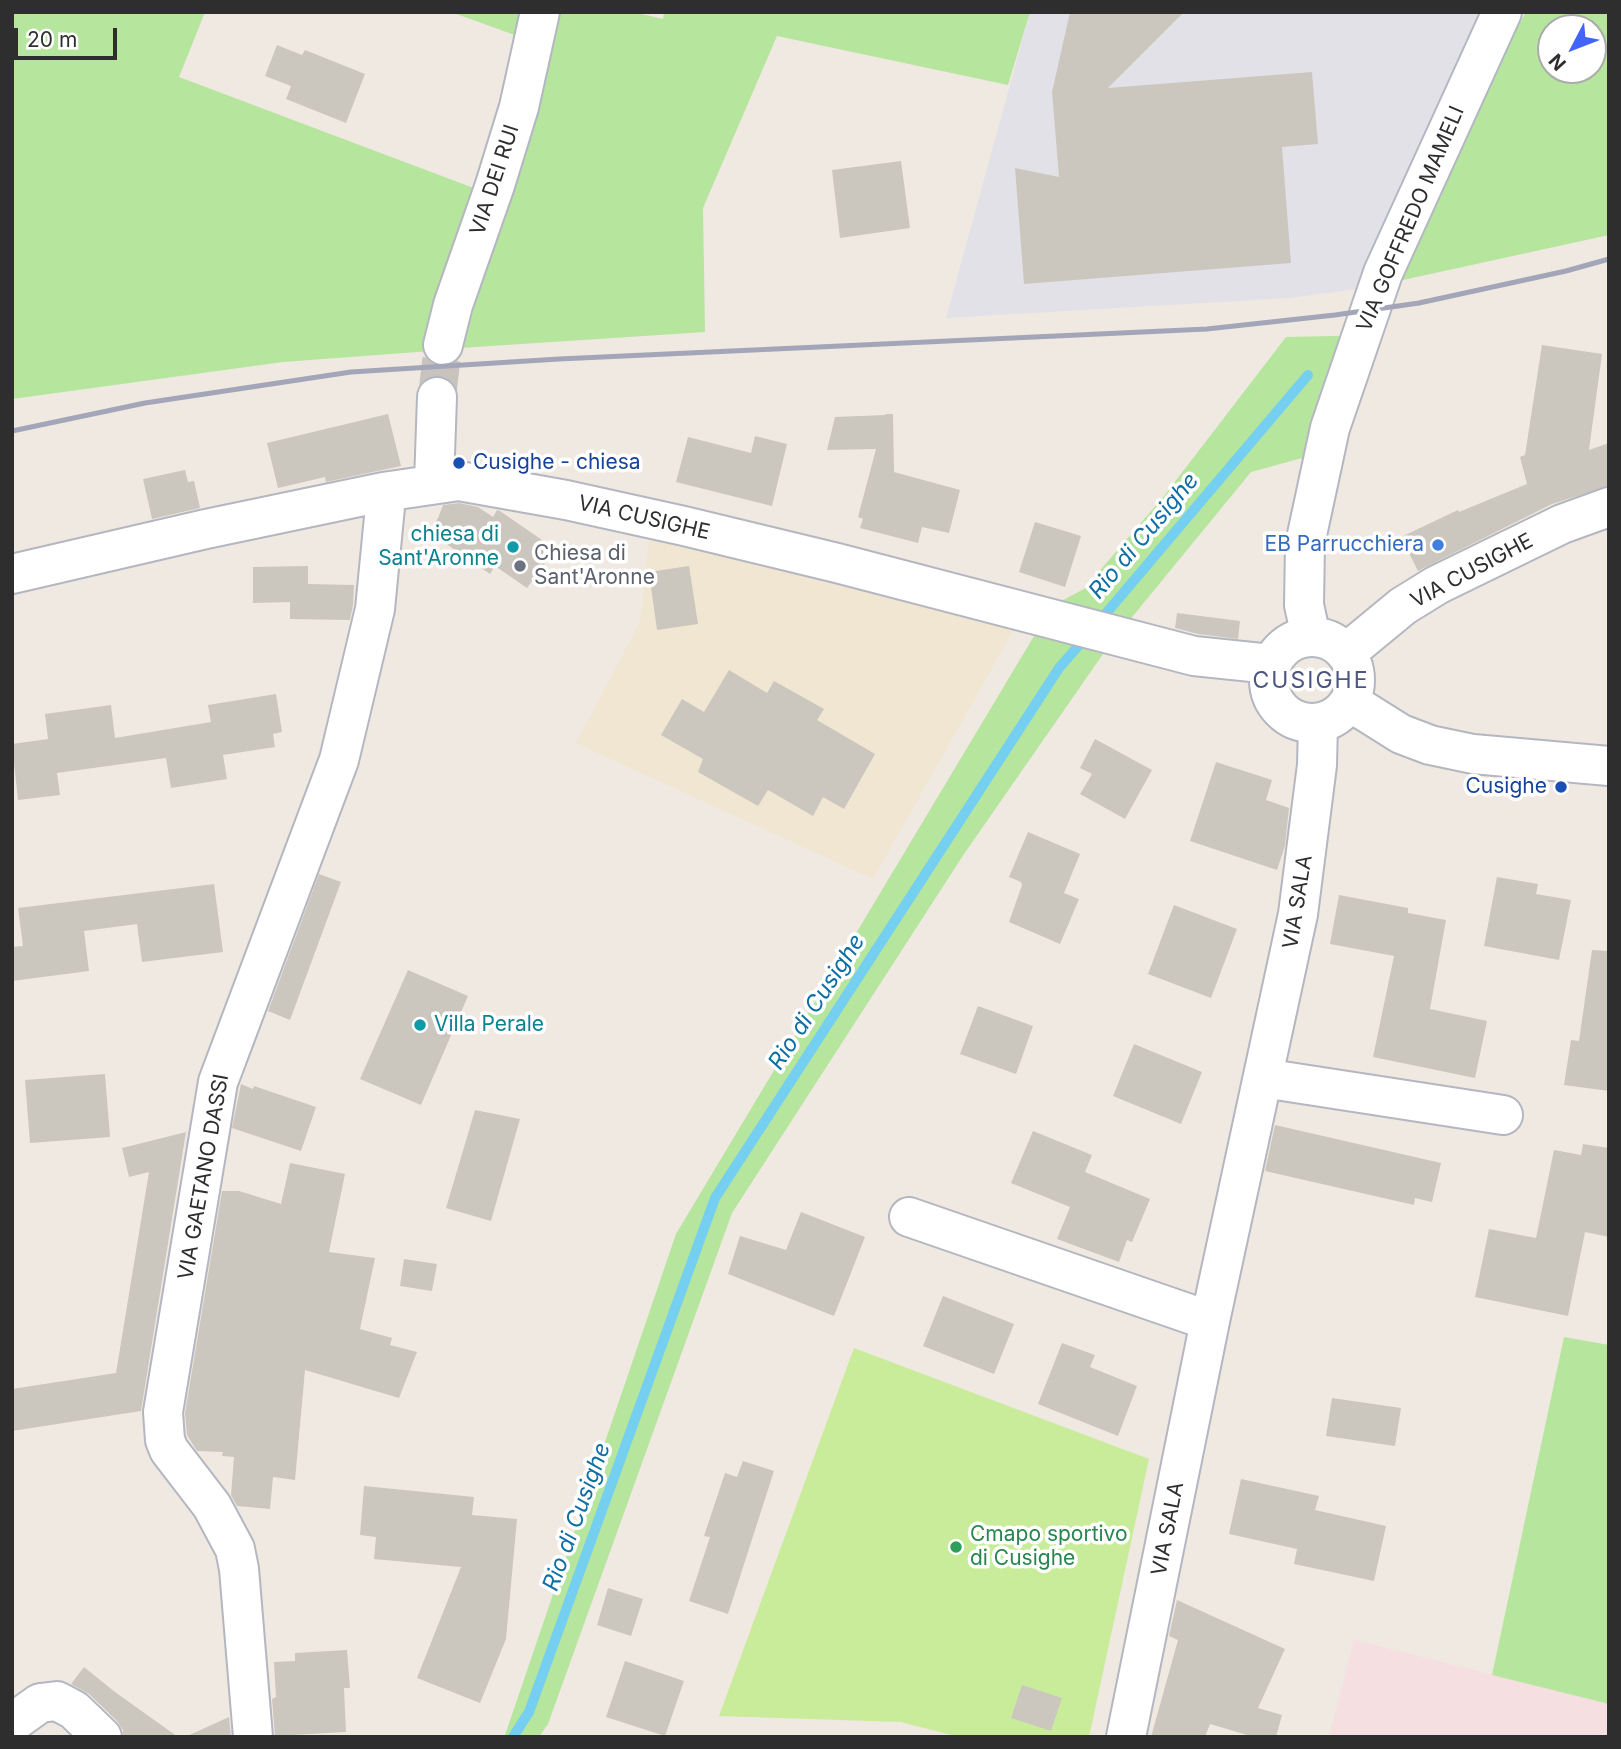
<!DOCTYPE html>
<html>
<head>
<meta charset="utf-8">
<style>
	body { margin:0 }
	#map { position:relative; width:1621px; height:1749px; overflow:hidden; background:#efe9e1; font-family:Inter,sans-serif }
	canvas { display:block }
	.frame { position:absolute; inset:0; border:14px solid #2e2e2e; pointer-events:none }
	.north { position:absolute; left:1537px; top:14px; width:70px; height:70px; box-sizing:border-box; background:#fff; border:2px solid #ababab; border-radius:50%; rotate:228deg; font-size:19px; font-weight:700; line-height:28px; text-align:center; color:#2e2e2e }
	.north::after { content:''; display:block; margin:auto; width:24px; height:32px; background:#4264fb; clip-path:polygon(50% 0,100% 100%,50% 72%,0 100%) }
	.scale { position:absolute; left:14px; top:28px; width:103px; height:32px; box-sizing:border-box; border:4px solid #2e2e2e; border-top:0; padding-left:9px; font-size:21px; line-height:24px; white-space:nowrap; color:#2e2e2e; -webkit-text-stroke:5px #fff; paint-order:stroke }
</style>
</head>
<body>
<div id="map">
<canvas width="1621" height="1749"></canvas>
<div class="frame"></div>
<div class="north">N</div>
<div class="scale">20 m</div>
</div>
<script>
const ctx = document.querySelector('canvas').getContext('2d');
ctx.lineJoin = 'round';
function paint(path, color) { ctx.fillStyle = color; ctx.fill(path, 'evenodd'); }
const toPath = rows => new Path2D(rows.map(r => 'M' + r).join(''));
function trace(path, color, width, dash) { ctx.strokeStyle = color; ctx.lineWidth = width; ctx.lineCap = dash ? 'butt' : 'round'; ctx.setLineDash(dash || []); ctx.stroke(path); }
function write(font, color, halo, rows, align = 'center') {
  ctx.font = font + ' Inter,sans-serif'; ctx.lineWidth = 7; ctx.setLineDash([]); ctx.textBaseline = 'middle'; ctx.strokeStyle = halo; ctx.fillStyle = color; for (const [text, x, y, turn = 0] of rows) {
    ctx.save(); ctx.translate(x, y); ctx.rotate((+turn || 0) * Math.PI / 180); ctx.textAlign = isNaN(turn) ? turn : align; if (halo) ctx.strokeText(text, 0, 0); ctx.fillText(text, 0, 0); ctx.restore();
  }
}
const industrial = toPath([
	[1030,12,1479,12,1459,58,1371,287,1290,298,946,318]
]);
const education = toPath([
	[650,534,1014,629,873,879,576,743,640,622]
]);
const medical = toPath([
	[1354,1640,1609,1704,1609,1737,1329,1737]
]);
const green = toPath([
	[12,12,205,12,179,77,479,190,431,351,283,362,12,399],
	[451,12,528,12,523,38],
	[550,12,633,12,663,19,664,12,1030,12,1008,85,777,36,703,208,705,332,460,348],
	[1526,12,1609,12,1609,235,1371,287],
	[1551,28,1593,28,1593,70,1551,70],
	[1377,335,1335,449,1251,472,1110,644,964,854,732,1213,548,1724,539,1737,502,1737,505,1735,676,1234,1052,606,1084,589,1164,496,1286,337],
	[1564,1337,1609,1345,1609,1704,1492,1675]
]);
const pitch = toPath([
	[854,1348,1149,1459,1089,1737,959,1737,901,1722,719,1716]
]);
const stream = toPath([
	[1097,624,1308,375],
	[513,1737,529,1712,715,1198,1059,668,1087,636]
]);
const building = toPath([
	[1070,12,1184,12,1108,88,1312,72,1318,144,1282,147,1291,263,1024,284,1015,168,1059,177,1052,92],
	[277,45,302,55,305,50,365,74,346,123,286,99,291,86,265,76],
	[901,161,910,228,840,238,832,170],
	[1542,345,1602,354,1589,450,1609,443,1609,486,1552,504,1418,571,1401,537,1458,510,1459,512,1527,484,1520,457,1525,455],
	[388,414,401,466,326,482,325,477,278,488,267,443],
	[886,414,893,414,894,472,960,490,949,533,922,527,918,543,860,528,863,519,858,517,876,449,827,450,835,417,885,415],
	[755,436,787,444,772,506,676,482,688,437,751,453],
	[185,470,188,482,194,481,200,508,152,519,143,479],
	[459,503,478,507,493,517,497,510,500,511,555,549,527,588,495,566,490,574,429,532,438,518,443,505],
	[1035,522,1081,536,1065,587,1019,572],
	[308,566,308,584,354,585,353,605,350,620,290,619,290,602,253,603,253,567],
	[689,566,698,624,657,630,649,572],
	[1177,613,1240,621,1238,639,1198,634,1175,628],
	[729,670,767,693,774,681,824,709,817,720,875,754,844,809,823,797,813,816,768,790,758,806,698,772,703,759,661,735,682,699,704,712],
	[276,694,282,732,273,734,275,747,223,755,227,779,171,788,166,758,57,773,60,795,18,800,12,744,48,739,45,714,111,705,115,738,211,722,208,705],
	[1095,739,1152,770,1125,819,1080,794,1092,774,1080,768],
	[1216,762,1272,780,1266,800,1289,808,1285,846,1277,870,1190,841],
	[1028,832,1080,854,1064,893,1079,899,1060,944,1009,922,1022,885,1021,882,1009,877],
	[319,874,341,882,290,1020,268,1011],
	[1497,877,1538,884,1536,894,1571,900,1559,960,1484,946],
	[214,884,223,952,142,962,137,924,84,931,89,971,12,981,12,947,23,946,18,908],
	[1339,895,1408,908,1408,913,1446,920,1430,1009,1487,1021,1475,1078,1373,1057,1394,956,1330,944],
	[1174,905,1237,929,1211,998,1148,974],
	[1592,950,1609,951,1609,1091,1564,1085,1571,1040,1579,1041],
	[408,970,468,996,421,1105,360,1079],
	[978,1006,1033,1026,1016,1074,960,1054],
	[1134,1044,1202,1072,1181,1124,1113,1096],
	[105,1074,110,1137,30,1143,25,1080],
	[241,1084,253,1089,254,1086,316,1107,301,1151,232,1128],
	[475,1110,520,1119,491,1221,446,1208],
	[1275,1125,1441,1163,1432,1202,1415,1198,1414,1205,1265,1171],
	[1033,1131,1092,1155,1085,1172,1150,1199,1132,1242,1127,1240,1119,1262,1057,1239,1070,1207,1011,1183],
	[186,1132,141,1411,12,1431,12,1389,116,1373,149,1172,129,1177,122,1148],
	[1583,1144,1609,1148,1609,1237,1585,1232,1568,1316,1475,1297,1489,1229,1536,1238,1554,1150,1581,1155],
	[290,1163,345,1174,329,1252,375,1258,360,1329,392,1338,390,1345,417,1352,399,1398,305,1370,295,1480,273,1477,270,1509,237,1506,231,1495,234,1457,222,1456,223,1452,197,1451,187,1435,185,1413,222,1191,239,1191,281,1204],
	[801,1212,865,1237,834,1316,728,1274,740,1236,786,1250],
	[404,1259,437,1264,432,1291,400,1286],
	[943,1296,1014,1324,994,1374,923,1346],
	[1062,1343,1095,1355,1090,1367,1137,1386,1118,1436,1038,1404],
	[1332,1398,1401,1408,1395,1446,1326,1436],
	[743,1461,774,1471,728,1614,689,1601,710,1537,704,1536,725,1473,737,1477],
	[1241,1479,1319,1496,1315,1510,1386,1526,1374,1581,1294,1564,1297,1549,1229,1534],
	[364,1486,474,1497,472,1515,517,1519,506,1639,480,1703,417,1678,461,1567,374,1559,376,1537,360,1535],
	[608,1588,643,1599,631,1636,597,1625],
	[1177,1600,1285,1649,1258,1708,1282,1715,1276,1737,1254,1737,1210,1724,1205,1737,1151,1737,1178,1640,1169,1636],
	[347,1650,350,1688,344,1688,346,1732,275,1736,272,1699,276,1697,274,1662,295,1661,295,1653],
	[625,1661,684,1681,665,1736,606,1717],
	[84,1667,115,1692,178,1737,123,1737,123,1730,117,1721,89,1694,71,1684],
	[1022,1685,1062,1698,1051,1731,1011,1718],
	[229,1717,231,1737,185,1737]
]);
const minorTunnel = toPath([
	[437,397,443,345]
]);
const minor = toPath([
	[443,345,453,305,495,185,519,107,540,12],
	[434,483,437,397],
	[12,574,206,529,383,492,459,481,566,500,684,526,837,563,1194,656,1271,664],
	'1269 680a43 43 0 1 1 86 0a43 43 0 1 1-86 0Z',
	[1311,637,1304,605,1305,544,1330,428,1383,273,1502,12],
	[1346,653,1403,606,1437,585,1562,524,1609,507],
	[1350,702,1401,734,1430,745,1473,754,1609,766],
	[1263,1078,1503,1115],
	[909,1217,1210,1321],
	[12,1723,40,1703,57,1701,74,1710,102,1737],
	[253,1737,239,1569,235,1549,212,1506,169,1450,165,1440,163,1412,218,1082,339,760,375,609,385,507,383,492],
	[1126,1737,1210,1321,1298,914,1317,765,1318,724]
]);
const rail = toPath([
	[12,431,145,403,351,372,559,359,1207,329,1335,315,1419,303,1566,271,1609,259]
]);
const markers = [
	[459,463,7,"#1a4fb4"],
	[1438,545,7,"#3f7fe0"],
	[513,547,7,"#0f9aa8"],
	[520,566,7,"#6b7280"],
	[1561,787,7,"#1a4fb4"],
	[420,1025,7,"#0f9aa8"],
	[956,1547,7,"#2e9e5b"]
];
const streetNames = [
	["VIA DEI RUI",495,180,-72],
	["VIA GOFFREDO MAMELI",1411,219,-67],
	["VIA CUSIGHE",644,518,13],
	["VIA CUSIGHE",1472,571,-28],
	["VIA SALA",1298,902,-81],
	["VIA GAETANO DASSI",204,1177,-80],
	["VIA SALA",1168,1529,-79]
];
const transitNames = [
	["Cusighe - chiesa",473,463],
	["Cusighe",1547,787,"right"]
];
const cultureNames = [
	["chiesa di",499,535],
	["Sant'Aronne",499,559],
	["Villa Perale",434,1025,"left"]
];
const shopNames = [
	["EB Parrucchiera",1424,545]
];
const worshipNames = [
	["Chiesa di",534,554],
	["Sant'Aronne",534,578]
];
const leisureNames = [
	["Cmapo sportivo",970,1535],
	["di Cusighe",970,1559]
];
const waterNames = [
	["Rio di Cusighe",1144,536,-50],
	["Rio di Cusighe",817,1002,-57],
	["Rio di Cusighe",577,1517,-70]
];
const neighbourhoodNames = [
	["CUSIGHE",1311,681]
];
paint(industrial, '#e3e1e8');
paint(education, '#f0e6d1');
paint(medical, '#f5dfe0');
paint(green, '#b6e59e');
paint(pitch, '#c9ec9a');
trace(stream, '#75cff0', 10);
paint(building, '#cbc7bf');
trace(minorTunnel, '#c8c4bd', 38, [38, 19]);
trace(minor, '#b4b7c1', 42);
trace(minor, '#fff', 38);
trace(rail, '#a3a6b8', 5);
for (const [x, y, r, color] of markers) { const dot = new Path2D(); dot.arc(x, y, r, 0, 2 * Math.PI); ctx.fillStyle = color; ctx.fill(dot); trace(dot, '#fff', 2.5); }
write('21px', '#2e2e2e', '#fff', streetNames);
write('21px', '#164399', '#fff', transitNames, 'left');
write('21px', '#0d838f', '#fff', cultureNames, 'right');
write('21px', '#366cbe', '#fff', shopNames, 'right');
write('21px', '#5b616d', '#fff', worshipNames, 'left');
write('21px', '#27864d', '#fff', leisureNames, 'left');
write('italic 23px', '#0d6fa3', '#fff', waterNames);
ctx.letterSpacing = '2px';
write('23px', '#4d5680', '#fff', neighbourhoodNames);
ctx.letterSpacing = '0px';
</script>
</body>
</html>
